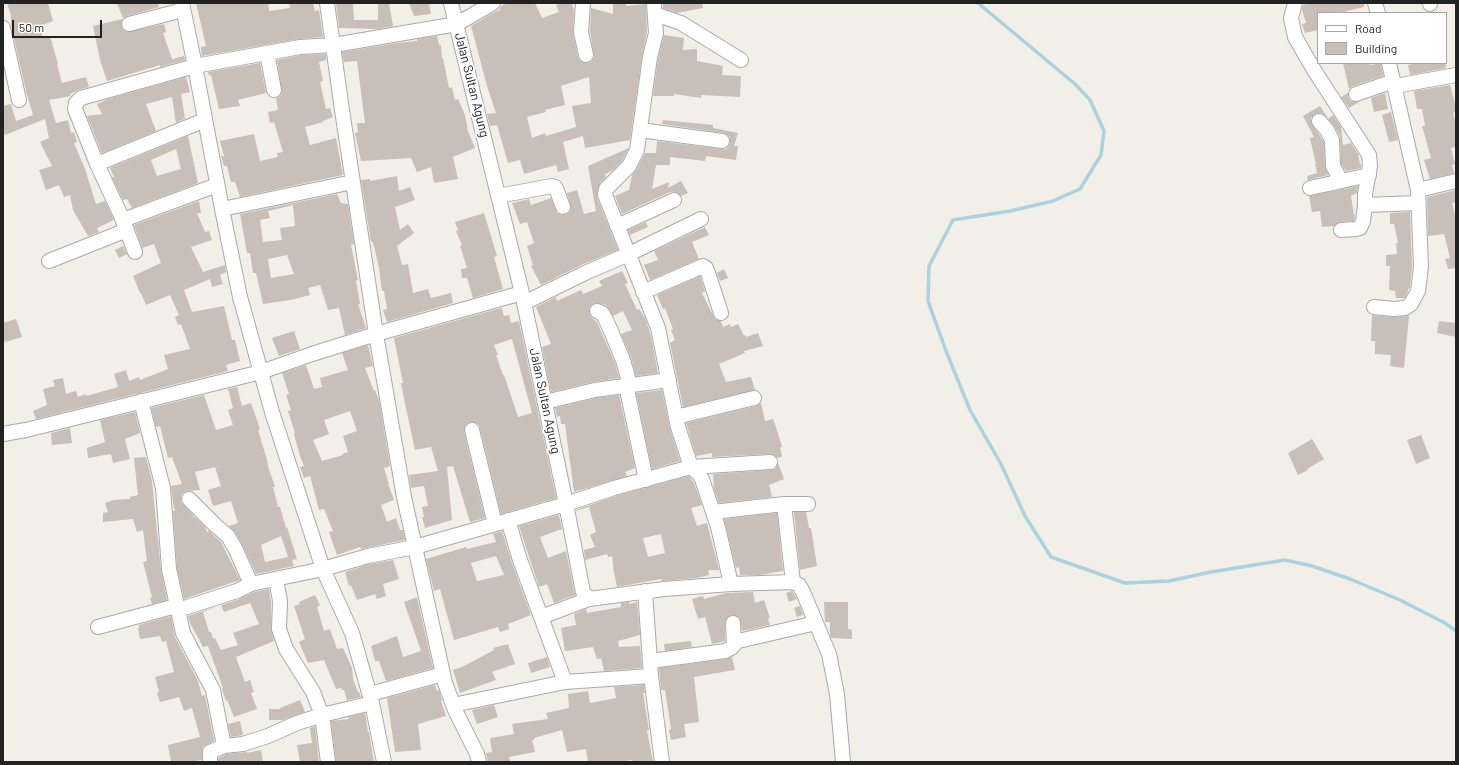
<!DOCTYPE html>
<html>
<head>
<meta charset="utf-8">
<style>
	body { margin:0 }
	#map { position:relative; width:1459px; height:765px; overflow:hidden; background:#f2efe9; font-family:Barlow,sans-serif }
	canvas { display:block }
	.frame { position:absolute; inset:0; border:4px solid #222; pointer-events:none }
	.legend { position:absolute; left:1317px; top:12px; width:130px; height:52px; box-sizing:border-box; background:#fff; border:1px solid #a7a7a7; margin:0; padding:5px 7px; list-style:none; font-size:12px; color:#222 }
	.legend li { display:flex; align-items:center; gap:8px; height:20px }
	.legend b { width:20px; border:1px solid #a7a7a7 }
	.scale { position:absolute; left:12px; top:20px; width:90px; height:18px; box-sizing:border-box; border:2px solid #222; border-top:0; padding-left:5px; font-size:12px; line-height:14px; white-space:nowrap; color:#222; -webkit-text-stroke:3px #fff; paint-order:stroke }
</style>
</head>
<body>
<div id="map">
<canvas width="1459" height="765"></canvas>
<div class="frame"></div>
<ul class="legend">
<li><b style="height:5px;background:#fff"></b>Road</li>
<li><b style="height:11px;background:#c7bfb8"></b>Building</li>
</ul>
<div class="scale">50 m</div>
</div>
<script>
const ctx = document.querySelector('canvas').getContext('2d');
ctx.lineJoin = 'round';
const toPath = rows => new Path2D(rows.map(r => 'M' + r).join(''));
function trace(path, color, width, dash) { ctx.strokeStyle = color; ctx.lineWidth = width; ctx.lineCap = dash ? 'butt' : 'round'; ctx.setLineDash(dash || []); ctx.stroke(path); }
function paint(path, color) { ctx.fillStyle = color; ctx.fill(path, 'evenodd'); }
function write(font, color, halo, rows, align = 'center') {
  ctx.font = font + ' Barlow,sans-serif'; ctx.lineWidth = 4; ctx.setLineDash([]); ctx.textBaseline = 'middle'; ctx.strokeStyle = halo; ctx.fillStyle = color; for (const [text, x, y, turn = 0] of rows) {
    ctx.save(); ctx.translate(x, y); ctx.rotate((+turn || 0) * Math.PI / 180); ctx.textAlign = isNaN(turn) ? turn : align; if (halo) ctx.strokeText(text, 0, 0); ctx.fillText(text, 0, 0); ctx.restore();
  }
}
const stream = toPath([
	[978,3,1075,84,1090,100,1104,131,1101,155,1080,189,1053,201,1010,211,953,220,929,266,928,301,946,351,970,410,1001,464,1025,516,1051,557,1125,583,1169,581,1211,572,1285,560,1312,566,1350,579,1400,600,1445,623,1456,631]
]);
const building = toPath([
	[7,3,48,3,53,21,40,26,43,38,50,36,58,64,57,64,62,83,86,77,89,87,78,90,70,94,71,96,49,100,56,123,68,120,71,133,74,132,77,142,74,143,85,169,96,204,105,201,114,220,97,228,99,232,88,236,73,210,70,195,64,197,59,185,46,190,39,170,52,166,40,142,49,138,45,119,5,135,3,129,3,106,11,104,16,121,33,115,26,91,11,25,11,15],
	[117,3,158,3,159,7,127,16,123,18],
	[196,3,268,3,269,11,290,8,289,3,313,3,315,11,319,10,323,37,299,39,202,56,201,47,206,46],
	[336,3,353,3,354,20,378,20,378,3,389,3,393,26,379,29,339,28],
	[409,3,429,3,431,14,414,16],
	[508,3,535,3,542,18,559,12,556,5,563,3,572,3,574,11,573,34,578,57,580,61,587,63,591,62,594,57,590,31,591,8,613,14,613,3,626,3,626,6,646,4,647,32,642,56,630,140,585,148,583,136,563,142,569,169,558,172,556,165,524,174,520,160,508,163,497,125,490,126,487,114,496,113,487,86,471,26,493,13,500,10,500,8,501,6],
	[589,77,591,103,572,106,576,127,546,136,545,133,532,138,527,117,546,112,545,110,565,105,561,86],
	[663,3,702,3,703,8,677,13,663,8],
	[1309,3,1364,3,1364,7,1338,13,1318,13,1318,30,1305,33,1302,24,1306,23,1302,10,1303,5],
	[122,19,121,26,123,30,127,32,164,24,166,32,163,33,172,59,184,56,185,60,160,67,160,65,107,81,100,60,93,26],
	[664,35,684,38,683,50,697,49,697,61,723,66,722,75,741,76,740,97,701,95,701,98,674,94,674,96,653,96,658,59],
	[437,36,439,45,441,45,442,58,443,58,449,88,452,87,455,100,458,99,465,115,468,131,475,148,453,157,458,179,434,183,431,167,417,172,411,158,361,161,355,133,358,132,357,123,365,123,357,61,344,62,342,52,397,43,417,41,417,39],
	[326,54,326,60,319,62,323,81,320,82,326,109,330,108,333,117,323,121,323,122,305,127,310,145,336,138,343,175,240,197,235,182,231,182,227,166,224,166,221,156,224,156,220,141,254,134,260,161,278,157,277,153,283,152,274,122,270,123,268,112,278,110,276,98,280,96,282,92,277,60,301,55],
	[260,63,266,93,238,100,240,106,219,109,211,75,209,76,208,72],
	[1343,63,1369,63,1370,65,1381,63,1383,76,1353,86,1349,89],
	[1417,63,1445,63,1446,68,1410,75,1408,65],
	[186,77,190,92,181,94,185,119,186,118,176,123,172,97,146,104,156,131,102,153,87,116,102,114,97,104,108,99],
	[1450,85,1456,107,1456,112,1453,113,1456,124,1456,147,1451,148,1455,164,1452,165,1454,173,1430,179,1424,160,1431,158,1422,126,1425,126,1422,109,1417,109,1414,91],
	[1348,93,1348,97,1351,101,1355,102,1361,101,1349,108,1341,97],
	[1385,93,1388,109,1374,112,1371,98],
	[1320,106,1328,118,1322,113,1317,113,1311,118,1311,122,1324,142,1325,166,1328,175,1308,180,1307,176,1317,173,1315,164,1316,164,1310,138,1314,137,1303,116],
	[1391,112,1398,140,1389,142,1382,115],
	[1333,115,1341,127,1343,145,1351,143,1358,154,1360,164,1361,164,1361,168,1346,171,1341,164,1340,136,1334,126,1328,119],
	[663,120,713,125,713,128,738,133,734,146,738,146,736,160,706,156,705,161,670,157,670,165,656,165,652,189,669,182,668,188,681,181,688,193,681,196,675,192,670,192,622,214,615,196,629,190,632,175,636,170,645,153,656,153,657,141,721,149,726,149,730,143,730,137,724,133,662,124],
	[188,136,198,183,132,208,127,199,123,200,112,177,114,177,110,168],
	[176,149,181,169,157,176,151,160],
	[629,148,622,161,612,171,605,174,606,177,600,183,597,194,597,198,618,250,581,265,541,285,531,266,533,265,527,246,534,243,527,222,520,224,512,203,529,199,531,205,551,198,557,213,561,215,566,215,569,213,571,208,567,193,577,190,584,214,596,211,588,166],
	[397,176,399,191,410,187,415,200,395,207,400,230,408,224,414,233,397,246,402,265,408,264,413,293,428,289,431,298,451,293,453,303,387,322,383,310,387,309,384,291,382,291,379,268,374,246,372,241,371,242,361,180,370,179,370,181],
	[1358,186,1357,193,1351,196,1354,215,1355,215,1354,221,1340,222,1334,226,1322,227,1320,211,1312,212,1309,196],
	[1456,190,1456,202,1452,203,1456,219,1456,268,1448,269,1445,259,1450,258,1444,234,1428,236,1427,197],
	[337,194,341,203,348,204,354,244,351,245,358,280,356,281,360,304,358,304,366,328,345,335,339,308,328,310,320,285,308,288,310,295,291,300,263,304,256,273,253,273,250,253,247,253,240,214],
	[293,205,295,226,280,228,282,240,263,242,260,220,270,218,268,211],
	[287,255,294,274,271,278,268,259],
	[199,201,201,213,197,213,205,232,209,231,212,240,191,247,203,272,225,265,226,272,220,275,223,284,212,287,210,279,184,290,192,312,224,306,232,340,235,340,240,361,226,365,228,371,36,419,33,411,47,405,43,389,55,386,53,380,63,378,66,394,76,391,78,397,86,394,86,396,118,387,114,374,126,370,129,381,139,377,140,380,168,369,164,355,190,349,181,324,178,325,175,317,179,315,170,295,146,305,141,293,140,293,133,276,161,263,154,244,142,248,134,225],
	[1410,212,1412,267,1410,288,1408,289,1408,291,1405,298,1396,298,1395,291,1389,290,1390,266,1386,266,1386,255,1397,254,1396,243,1398,243,1394,224,1390,224,1390,213],
	[484,213,497,256,494,257,503,289,473,298,467,278,462,278,461,269,467,268,460,246,462,245,456,231,458,230,455,222],
	[646,222,648,227,630,235,628,230],
	[705,227,709,235,692,242,699,259,650,280,644,265,658,260,654,251],
	[123,246,127,254,119,258,115,250],
	[724,269,728,278,720,281,717,273],
	[622,271,628,283,625,284,637,310,639,309,645,318,651,336,658,373,636,376,631,357,621,334,632,330,623,311,613,316,609,309,606,305,595,303,589,308,589,313,591,317,597,322,615,363,619,378,593,382,551,392,542,347,551,344,536,307,556,297,557,301,581,290,583,294,602,286,599,281],
	[700,276,705,291,702,293,715,319,721,321,723,327,730,324,731,327,738,324,744,336,746,335,746,337,758,333,763,346,744,351,745,353,719,364,726,382,751,377,755,390,683,407,670,343,675,340,671,330,673,329,665,308,663,309,657,295],
	[501,308,502,309,504,316,509,315,511,323,519,321,556,498,501,514,480,428,478,424,470,422,466,424,464,432,485,518,470,522,453,466,447,467,452,520,425,528,422,517,424,517,422,507,428,506,424,486,411,488,409,475,438,471,431,447,415,450,403,394,401,383,403,383,394,338],
	[512,339,532,413,518,417,504,375,503,375,496,355,498,355,494,345],
	[1372,315,1393,317,1409,316,1404,368,1390,366,1391,355,1375,354,1375,341,1371,341],
	[16,319,22,337,5,342,3,336,3,323],
	[1439,321,1456,323,1456,337,1437,333],
	[294,331,300,349,279,356,272,338],
	[368,345,373,366,365,368,374,391,375,390,379,400,390,466,384,468,389,484,388,484,394,500,381,505,387,522,396,518,400,530,403,530,405,540,361,549,360,547,337,555,329,532,333,531,324,509,319,510,310,476,304,478,300,467,304,466,300,456,294,434,295,433,288,411,291,410,286,395,289,394,282,373,306,365,314,389,322,387,320,378,348,370,342,353],
	[350,411,357,431,343,436,348,452,342,454,343,455,322,461,313,440,329,434,324,420],
	[237,387,242,406,251,403,260,429,258,430,268,463,267,463,275,487,273,487,278,507,280,507,286,528,287,527,297,559,292,560,294,566,256,574,243,546,235,532,229,526,238,523,231,501,213,506,208,490,221,486,215,467,195,472,200,490,187,491,183,493,181,496,181,502,193,515,194,518,195,517,205,527,207,532,209,531,221,542,240,580,184,599,177,568,173,511,175,511,173,503,171,486,182,484,172,457,168,458,160,426,156,427,151,408,204,395,216,430,233,425,228,410,233,408,228,389],
	[281,536,288,557,265,562,261,545],
	[662,390,670,429,680,461,652,469,636,393],
	[619,395,635,468,625,472,627,476,574,492,565,424,561,424,560,416,557,417,555,408,597,398],
	[761,403,765,421,773,419,776,427,782,447,780,447,782,457,777,458,774,455,769,454,712,457,712,453,696,456,686,423,756,406],
	[135,412,140,433,125,439,130,459,113,463,111,454,88,458,87,448,105,442,100,420],
	[70,428,72,443,52,445,51,433],
	[1421,435,1430,458,1416,464,1407,440],
	[1312,439,1324,459,1307,469,1308,470,1298,475,1288,453],
	[146,457,152,481,161,570,167,600,152,604,150,598,152,597,143,562,147,561,143,530,137,532,133,519,103,522,103,513,108,512,105,503,114,500,130,499,130,497,138,495,134,458],
	[778,463,784,479,769,485,772,497,719,503,714,489,713,474,771,470,775,469],
	[689,476,694,483,702,505,691,508,697,526,707,523,719,570,708,570,709,575,697,578,662,581,661,579,617,587,614,573,612,556,608,557,607,554,585,560,584,550,595,547,590,535,596,532,589,507,576,511,576,510,616,496],
	[661,534,665,553,648,557,643,538],
	[794,512,806,512,809,528,811,528,817,566,800,570],
	[777,513,783,571,760,575,740,575,739,567,736,568,724,519],
	[559,515,562,529,540,537,548,558,566,551,575,595,554,603,547,584,539,587,519,526],
	[502,531,512,563,531,615,508,624,509,629,500,632,498,627,454,640,440,589,434,591,426,559,466,547,467,549,496,542,493,534],
	[496,556,504,575,477,581,471,563],
	[393,560,399,579,383,584,386,596,377,599,375,594,357,600,351,585,349,586,345,572,370,564],
	[269,589,271,602,271,629,274,641,236,657,245,682,250,680,254,692,251,693,257,709,234,717,227,700,226,701,222,689,223,688,208,646,203,647,190,623,188,616,240,599,254,592],
	[250,603,259,624,233,633,238,645,221,650,215,638,213,639,211,632,209,632,203,612,221,605,224,612],
	[792,591,797,599,789,602,786,593],
	[753,592,755,603,764,600,770,618,768,619,770,625,742,631,740,618,733,615,729,616,726,619,725,623,725,641,712,644,705,617,698,619,692,599,703,596,704,599,726,593],
	[315,595,320,605,317,607,324,631,330,629,337,649,343,648,352,668,353,679,358,692,359,692,361,697,347,700,344,690,342,690,341,688,336,689,324,660,308,663,299,642,305,639,294,606,300,604,299,602],
	[417,597,433,668,386,681,379,661,375,661,371,646,397,636,403,657,421,651,404,602],
	[629,602,629,604,637,602,640,635,618,641,619,647,640,646,642,668,604,671,601,658,597,659,593,647,565,651,561,628,576,625,574,614,586,609,587,613,621,607,621,603],
	[824,602,848,602,848,629,852,630,852,639,831,638,830,635,830,622,825,622],
	[800,606,803,615,797,617,794,608],
	[171,616,175,637,198,681,202,696,205,695,214,741,203,747,202,760,189,762,171,762,168,745,200,737,192,708,184,711,179,697,160,702,157,693,159,692,155,677,174,672,166,641,162,642,160,636,140,639,138,628,139,628,139,625],
	[691,641,692,647,665,651,664,644],
	[508,644,515,664,492,672,496,680,460,693,453,670,462,667,494,650,493,648],
	[547,657,550,667,531,673,528,663],
	[732,657,735,670,694,677,699,722,684,724,686,737,671,740,669,730,671,729,665,690,661,690,659,668,726,659],
	[435,685,437,691,439,690,442,700,441,701,446,716,418,724,421,750,395,752,387,698],
	[644,685,645,693,643,693,649,730,647,730,653,762,633,762,632,760,618,762,588,762,586,749,567,752,562,730,534,738,534,740,532,740,535,752,509,757,510,762,488,762,486,753,492,752,490,738,514,734,512,724,548,719,546,713,569,708,568,694,588,691,590,703,616,698,614,687],
	[300,700,305,712,283,720,269,720,269,709,280,709,280,708],
	[494,705,498,717,477,724,472,710],
	[365,713,368,732,369,732,374,762,336,762,331,721,349,719,348,717],
	[240,721,243,735,231,737,228,724],
	[315,726,319,762,300,762,297,745,312,743,310,728],
	[261,750,263,762,218,762,218,758,226,754,247,752,247,753]
]);
const street = toPath([
	[182,3,195,66,222,209,240,297,272,412,323,569,352,633,372,703,384,762],
	[327,3,342,110,376,334,404,497,445,683,455,710,477,754,479,762],
	[451,3,522,293,566,504,583,592,589,599,664,589,731,584,793,582],
	[583,3,581,32,586,55],
	[654,3,656,33,650,57,637,150,629,166,606,189,605,195,658,328,678,427,691,467,699,474,702,479,718,527,731,584],
	[1295,3,1291,18,1295,37,1314,70,1369,155,1370,166,1365,194,1365,205,1418,203],
	[1375,3,1378,13],
	[1430,3,1430,4],
	[655,14,681,23,741,60],
	[129,24,183,10],
	[3,28,19,100],
	[267,53,274,90],
	[1395,86,1456,75],
	[1356,94,1394,81],
	[1319,121,1327,130,1332,140,1333,166,1341,181],
	[640,130,722,141],
	[97,164,205,120],
	[217,185,123,220,97,164,75,109,76,103,81,98,195,66,300,47,334,45,457,24,493,3],
	[1310,188,1369,175],
	[1418,190,1456,181],
	[498,196,552,186,555,187,557,191,563,207],
	[222,209,353,182],
	[123,221,135,252],
	[617,226,674,200],
	[1341,230,1356,229,1360,228,1363,221,1365,205],
	[49,261,127,230],
	[643,292,703,266,706,268,708,273,721,313],
	[524,303,585,273,629,254,701,219],
	[1374,307,1394,309,1405,308,1411,304,1418,291,1421,267,1418,190,1389,63],
	[597,311,602,313,605,318,611,331,623,360,630,385],
	[626,385,646,480],
	[141,401,163,488,169,569,178,610,183,633,213,690,224,746,210,752,210,762],
	[545,402,595,390,669,380],
	[676,417,754,398],
	[472,430,495,524],
	[3,434,26,430,261,372,312,354,376,334,522,293],
	[189,499,215,525,228,536,236,550,251,584],
	[784,504,793,582],
	[713,512,784,504,808,504],
	[508,520,520,560,565,682],
	[276,579,280,601,279,629,286,649,313,692,322,715,328,762],
	[793,582,799,585,803,592,829,654,837,694,843,762],
	[645,591,651,676,662,762],
	[178,610,237,591,251,584,323,569,368,556,415,547,566,504,614,488,691,467,770,462],
	[541,617,589,599],
	[98,627,176,606],
	[734,642,816,623],
	[651,661,725,651,731,648,734,645,733,623],
	[370,694,443,674],
	[453,705,565,682,651,676],
	[224,746,243,744,268,736,297,723,322,715,372,703]
]);
const streetNames = [
	["Jalan Sultan Agung",472,85,76],
	["Jalan Sultan Agung",545,401,78]
];
trace(stream, '#aad3df', 3.5);
paint(building, '#c7bfb8');
trace(street, '#a9a9a9', 16);
trace(street, '#fff', 14);
write('13px', '#222', '#fff', streetNames);
</script>
</body>
</html>
